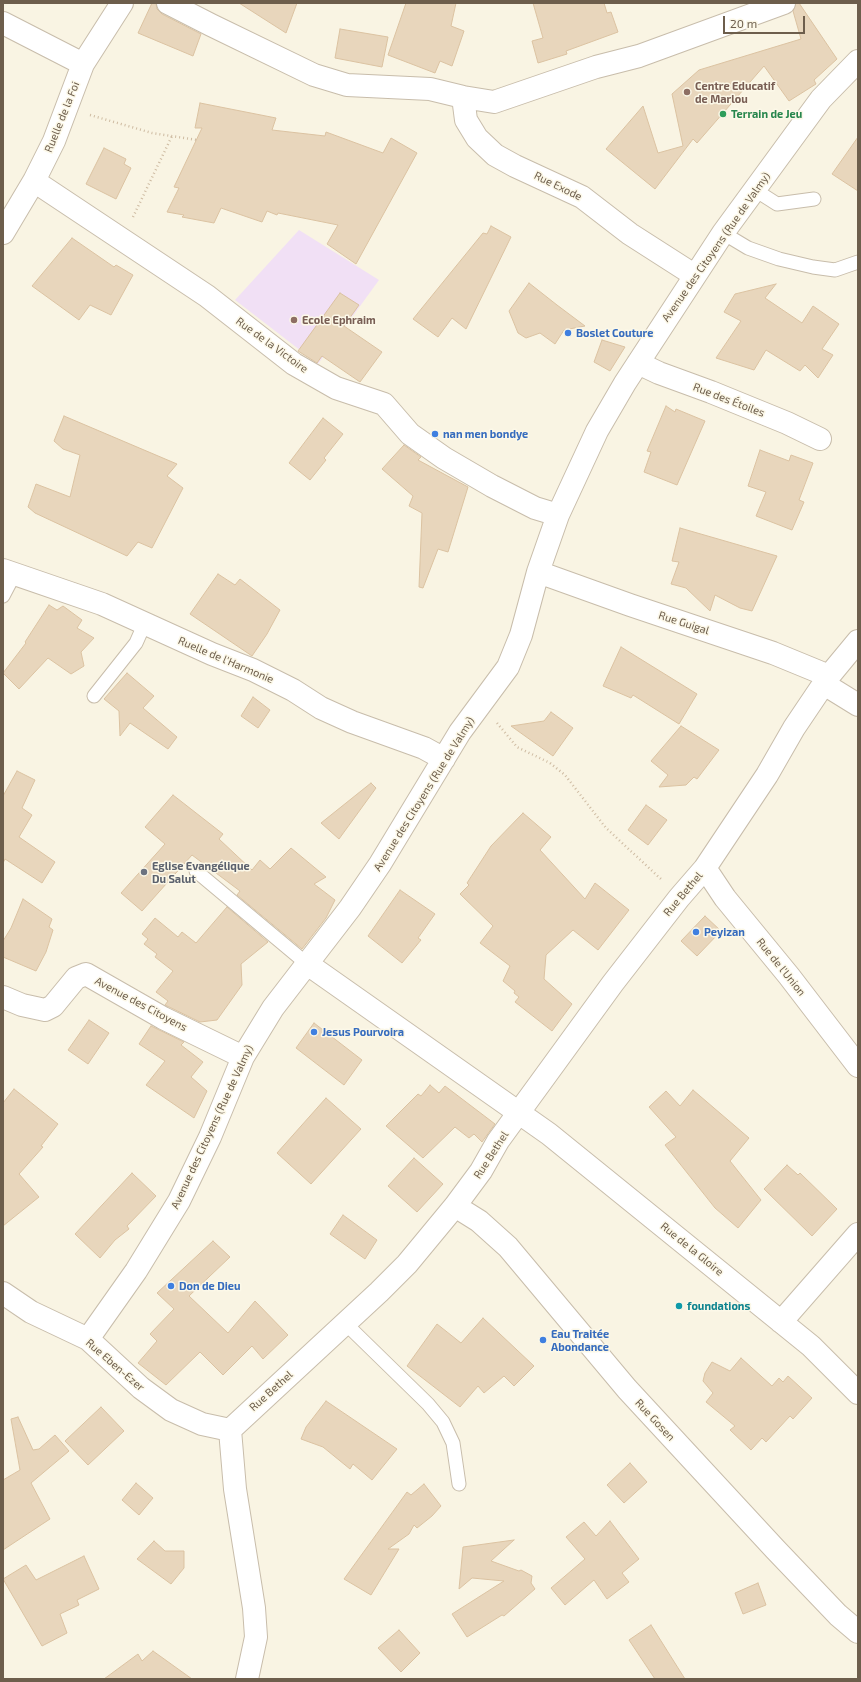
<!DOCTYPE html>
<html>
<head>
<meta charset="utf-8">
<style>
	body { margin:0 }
	#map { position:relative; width:861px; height:1682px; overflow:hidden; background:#f9f4e3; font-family:"Exo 2",sans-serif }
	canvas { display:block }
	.frame { position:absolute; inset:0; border:4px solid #6d5e4c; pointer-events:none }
	.scale { position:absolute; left:723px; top:16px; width:82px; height:18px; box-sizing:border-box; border:2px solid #6d5e4c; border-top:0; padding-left:5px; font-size:12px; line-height:14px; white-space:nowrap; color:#6d5e4c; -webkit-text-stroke:3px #fcf8e8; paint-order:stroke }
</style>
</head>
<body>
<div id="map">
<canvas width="861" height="1682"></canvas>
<div class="frame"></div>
<div class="scale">20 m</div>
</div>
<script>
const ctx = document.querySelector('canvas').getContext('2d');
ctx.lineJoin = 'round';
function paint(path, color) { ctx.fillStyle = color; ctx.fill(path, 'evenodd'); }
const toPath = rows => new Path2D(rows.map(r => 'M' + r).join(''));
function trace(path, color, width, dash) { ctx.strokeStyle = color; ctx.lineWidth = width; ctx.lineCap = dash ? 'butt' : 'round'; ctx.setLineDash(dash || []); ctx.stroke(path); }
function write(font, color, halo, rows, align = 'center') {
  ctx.font = font + ' "Exo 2",sans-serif'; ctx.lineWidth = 3; ctx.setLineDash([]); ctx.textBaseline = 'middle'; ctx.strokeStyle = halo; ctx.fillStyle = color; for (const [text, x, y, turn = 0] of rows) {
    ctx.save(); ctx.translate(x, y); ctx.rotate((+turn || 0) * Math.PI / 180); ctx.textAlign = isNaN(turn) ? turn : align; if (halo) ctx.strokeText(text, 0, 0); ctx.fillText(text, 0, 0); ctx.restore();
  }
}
const education = toPath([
	[299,230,379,280,318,364,235,300]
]);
const building = toPath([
	[152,3,156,3,157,9,162,14,201,34,193,56,138,33,152,3],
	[239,3,297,3,286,33,239,3],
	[406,3,456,3,451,26,464,31,452,66,440,61,435,73,388,55,406,3],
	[533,3,604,3,607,13,611,12,618,32,566,51,567,54,538,63,532,41,543,38,533,3],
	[796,3,799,3,837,59,814,80,816,84,789,101,764,66,697,143,693,139,655,189,606,149,643,106,658,153,683,146,672,94,699,70,801,39,793,11,796,3],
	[340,29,388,37,382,67,335,58,340,29],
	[200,103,276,118,272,130,325,136,326,132,383,153,391,138,417,153,356,264,327,244,338,225,278,213,277,215,267,211,262,222,221,208,214,223,182,217,184,215,167,212,179,188,174,187,202,128,195,128,200,103],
	[858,137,858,191,832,174,858,137],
	[104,148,126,159,124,164,131,168,116,199,86,184,104,148],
	[491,226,511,237,466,329,452,318,438,337,413,319,483,233,487,234,491,226],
	[72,238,114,267,116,265,133,275,111,315,90,305,79,320,32,286,72,238],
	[529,283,557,305,585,326,564,330,555,344,540,333,526,338,518,333,509,311,529,283],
	[776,284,765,298,802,323,813,306,839,324,822,349,833,355,818,378,805,365,800,371,766,350,754,370,716,358,741,321,724,312,735,294,776,284],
	[340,293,359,305,344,326,382,352,360,382,322,356,317,363,298,351,340,293],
	[602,340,625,347,610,371,594,362,602,340],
	[666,406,675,412,676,409,705,421,677,485,644,472,651,452,647,451,666,406],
	[64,416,177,464,167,476,183,488,152,548,138,542,127,556,35,513,28,507,36,484,70,497,80,455,63,449,54,441,64,416],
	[323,418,343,434,324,458,326,460,310,480,289,463,323,418],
	[404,445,421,457,418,460,468,487,448,552,438,549,423,588,419,587,422,513,409,506,413,496,382,469,404,445],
	[760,450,789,461,791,455,813,463,799,500,804,502,792,530,756,516,766,492,748,486,760,450],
	[680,528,777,556,752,611,740,608,715,595,710,611,686,588,671,584,679,562,672,561,680,528],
	[218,574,235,585,240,579,280,610,267,634,252,656,190,614,218,574],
	[49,605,57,610,63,606,82,620,77,628,94,638,81,652,84,666,71,674,48,658,19,689,3,673,26,643,25,642,49,605],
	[621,647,697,694,679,724,633,695,631,698,603,686,621,647],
	[127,673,154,696,143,708,177,737,168,749,130,723,120,736,119,711,104,699,127,673],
	[253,697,270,710,258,728,241,716,253,697],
	[551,712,573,728,553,756,511,726,544,721,551,712],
	[681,726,719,750,697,779,694,777,686,785,659,787,668,775,651,761,681,726],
	[17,771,35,780,22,808,32,815,19,837,55,862,42,883,5,859,3,863,3,796,17,771],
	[371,783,376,788,339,839,321,823,371,783],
	[173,795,223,834,219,839,252,870,260,860,270,869,291,848,326,877,314,884,335,900,326,918,302,949,237,895,240,891,192,855,142,911,121,893,165,844,145,827,173,795],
	[646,805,667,820,648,845,628,830,646,805],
	[523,813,551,837,540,850,585,899,595,883,629,910,598,950,573,930,546,955,544,979,572,1004,552,1031,515,1002,519,997,514,993,515,991,503,981,510,966,480,943,493,926,460,894,469,885,467,883,491,846,523,813],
	[400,890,435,914,418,938,421,940,402,963,368,936,400,890],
	[23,899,52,919,49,927,53,930,46,952,36,971,3,957,3,941,11,928,23,899],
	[227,907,268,942,241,964,242,985,217,1020,200,1022,165,1005,168,1001,156,992,173,971,155,957,157,954,144,944,148,939,142,934,155,918,178,937,182,932,196,943,227,907],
	[705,916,721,931,697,956,681,941,705,916],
	[89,1020,109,1033,88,1064,68,1050,89,1020],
	[314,1023,362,1060,344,1085,296,1048,314,1023],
	[151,1026,184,1042,181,1045,203,1062,191,1077,207,1091,194,1118,146,1085,165,1061,139,1044,151,1026],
	[430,1085,439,1093,445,1086,495,1124,482,1142,474,1134,469,1138,455,1127,423,1158,386,1126,418,1094,421,1096,430,1085],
	[14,1089,58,1124,41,1146,43,1147,19,1174,39,1197,3,1226,3,1103,14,1089],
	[693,1090,749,1138,730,1161,761,1200,738,1228,715,1208,665,1145,676,1137,649,1107,666,1091,680,1106,693,1090],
	[326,1098,361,1129,311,1184,277,1153,326,1098],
	[414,1158,443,1184,417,1212,388,1186,414,1158],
	[787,1165,798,1175,800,1173,837,1209,812,1236,764,1189,787,1165],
	[132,1173,156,1196,127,1226,129,1229,115,1240,100,1258,75,1234,132,1173],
	[343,1215,377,1240,365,1259,330,1234,343,1215],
	[213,1241,230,1257,189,1296,228,1333,255,1301,288,1335,263,1359,252,1346,223,1375,200,1352,166,1385,138,1363,157,1341,150,1334,174,1309,157,1293,213,1241],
	[483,1318,534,1366,514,1386,504,1376,484,1393,478,1386,460,1407,407,1366,437,1324,461,1343,483,1318],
	[741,1358,772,1386,779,1378,783,1382,788,1376,812,1398,793,1419,790,1416,766,1442,762,1438,751,1450,730,1430,735,1426,706,1402,713,1393,703,1381,705,1373,712,1362,730,1371,741,1358],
	[326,1401,397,1449,372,1480,353,1464,350,1469,323,1447,301,1439,306,1427,326,1401],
	[101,1407,124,1431,88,1465,65,1441,101,1407],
	[18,1417,33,1450,39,1449,55,1435,69,1451,31,1483,50,1519,3,1550,3,1480,20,1470,11,1419,18,1417],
	[630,1463,647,1482,624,1503,607,1485,630,1463],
	[136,1483,153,1498,139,1515,122,1500,136,1483],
	[424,1484,441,1506,432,1516,417,1528,414,1525,409,1534,388,1549,399,1549,371,1595,344,1579,407,1492,411,1495,424,1484],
	[610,1521,639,1559,622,1573,629,1582,607,1599,594,1580,565,1605,551,1588,585,1559,566,1537,584,1522,596,1536,610,1521],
	[514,1540,491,1561,519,1571,521,1570,532,1576,531,1583,535,1589,504,1616,502,1615,467,1637,452,1614,504,1581,472,1578,459,1589,463,1547,514,1540],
	[154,1541,165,1551,184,1551,184,1568,171,1584,137,1559,154,1541],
	[84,1556,99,1589,77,1600,79,1605,60,1614,67,1633,42,1646,3,1579,26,1565,36,1580,84,1556],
	[758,1583,766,1605,743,1614,735,1593,758,1583],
	[651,1625,685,1679,655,1679,629,1640,651,1625],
	[399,1630,420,1653,401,1672,378,1648,399,1630],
	[153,1651,192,1679,104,1679,138,1654,142,1661,153,1651]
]);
const path = toPath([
	[90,115,152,133,197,140],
	[133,217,172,136],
	[497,723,517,747,550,763,565,775,606,828,662,880]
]);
const service = toPath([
	[755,190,777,204,814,199],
	[723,233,748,248,779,259,813,267,835,270,858,262],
	[3,596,14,575],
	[94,696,136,643,144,625],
	[196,871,306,963],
	[346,1324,428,1404,443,1422,453,1443,459,1484]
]);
const minor = toPath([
	[168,3,211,25,314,75,347,85,430,89,463,97,494,102,596,67,639,56,784,3],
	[3,23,83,64],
	[463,97,466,120,477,138,495,155,515,166,582,197,630,234,694,275],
	[34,181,207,296,294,364,336,388,384,404,410,434,444,458,492,486,535,508,558,515],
	[3,233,34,181,54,141,83,64,122,3],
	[638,363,659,373,711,392,787,423,820,439],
	[3,570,102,604,212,654,253,670,293,690,321,708,352,722,424,748,444,759],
	[538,572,630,605,773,653,829,676],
	[824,684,858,705],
	[705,868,725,898,789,976,858,1066],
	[306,963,549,1134,811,1346,858,1393],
	[3,997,22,1005,45,1010,53,1006,76,978,86,974,163,1018,243,1057],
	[455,1206,479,1221,508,1247,627,1389,775,1549,838,1615,858,1632],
	[3,1293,31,1312,88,1339,141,1388,171,1410,202,1424,230,1430],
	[781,1322,858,1234],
	[88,1339,136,1271,179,1201,210,1137,243,1057,273,1008,350,908,380,864,460,732,508,667,521,635,538,572,558,515,597,431,625,383,723,233,821,99,858,61],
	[247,1679,256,1637,254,1608,235,1489,230,1430,379,1292,407,1264,455,1206,481,1171,498,1141,613,983,679,898,705,868,767,775,794,728,829,676,858,641]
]);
const markers = [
	[687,92,4,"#8d6e63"],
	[723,114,4,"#2e9e5b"],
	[294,320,4,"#8d6e63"],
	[568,333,4,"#3f7fe0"],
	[435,434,4,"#3f7fe0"],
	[144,872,4,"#6b7280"],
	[696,932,4,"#3f7fe0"],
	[314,1032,4,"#3f7fe0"],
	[171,1286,4,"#3f7fe0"],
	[679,1306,4,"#0f9aa8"],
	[543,1340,4,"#3f7fe0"]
];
const educationNames = [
	["Centre Educatif",695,86],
	["de Marlou",695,99],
	["Ecole Ephraim",302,320]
];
const leisureNames = [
	["Terrain de Jeu",731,114]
];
const streetNames = [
	["Ruelle de la Foi",62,117,-68],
	["Rue Exode",558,186,26],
	["Avenue des Citoyens (Rue de Valmy)",716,247,-55],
	["Rue de la Victoire",272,345,36],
	["Rue des Étoiles",729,400,21],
	["Rue Guigal",684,623,18],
	["Ruelle de l'Harmonie",226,660,23],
	["Avenue des Citoyens (Rue de Valmy)",424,794,-58],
	["Rue Bethel",683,894,-50],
	["Rue de l'Union",781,967,51],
	["Avenue des Citoyens",141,1004,28],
	["Avenue des Citoyens (Rue de Valmy)",212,1127,-65],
	["Rue Bethel",491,1155,-57],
	["Rue de la Gloire",692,1249,39],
	["Rue Eben-Ezer",115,1365,41],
	["Rue Bethel",271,1391,-42],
	["Rue Gosen",655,1420,47]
];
const shopNames = [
	["Boslet Couture",576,333],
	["nan men bondye",443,434],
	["Peyizan",704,932],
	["Jesus Pourvoira",322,1032],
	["Don de Dieu",179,1286],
	["Eau Traitée",551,1334],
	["Abondance",551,1347]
];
const worshipNames = [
	["Eglise Evangélique",152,866],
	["Du Salut",152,879]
];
const cultureNames = [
	["foundations",687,1306]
];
paint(education, '#f1e0f5');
paint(building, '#e8d6bc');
trace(building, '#dbc2a1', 1);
trace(service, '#c8bdab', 15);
trace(minor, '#c8bdab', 24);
trace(path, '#cebba2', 2.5, [1, 3]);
trace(service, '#fff', 13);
trace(minor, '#fff', 22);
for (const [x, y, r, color] of markers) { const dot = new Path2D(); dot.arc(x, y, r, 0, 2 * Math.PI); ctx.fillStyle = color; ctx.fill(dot); trace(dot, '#fcf8e8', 1.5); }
write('bold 11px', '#785e54', '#fcf8e8', educationNames, 'left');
write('bold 11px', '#27864d', '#fcf8e8', leisureNames, 'left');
write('11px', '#6d5e4c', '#fcf8e8', streetNames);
write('bold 11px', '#366cbe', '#fcf8e8', shopNames, 'left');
write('bold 11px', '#5b616d', '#fcf8e8', worshipNames, 'left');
write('bold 11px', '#0d838f', '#fcf8e8', cultureNames, 'left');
</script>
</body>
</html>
